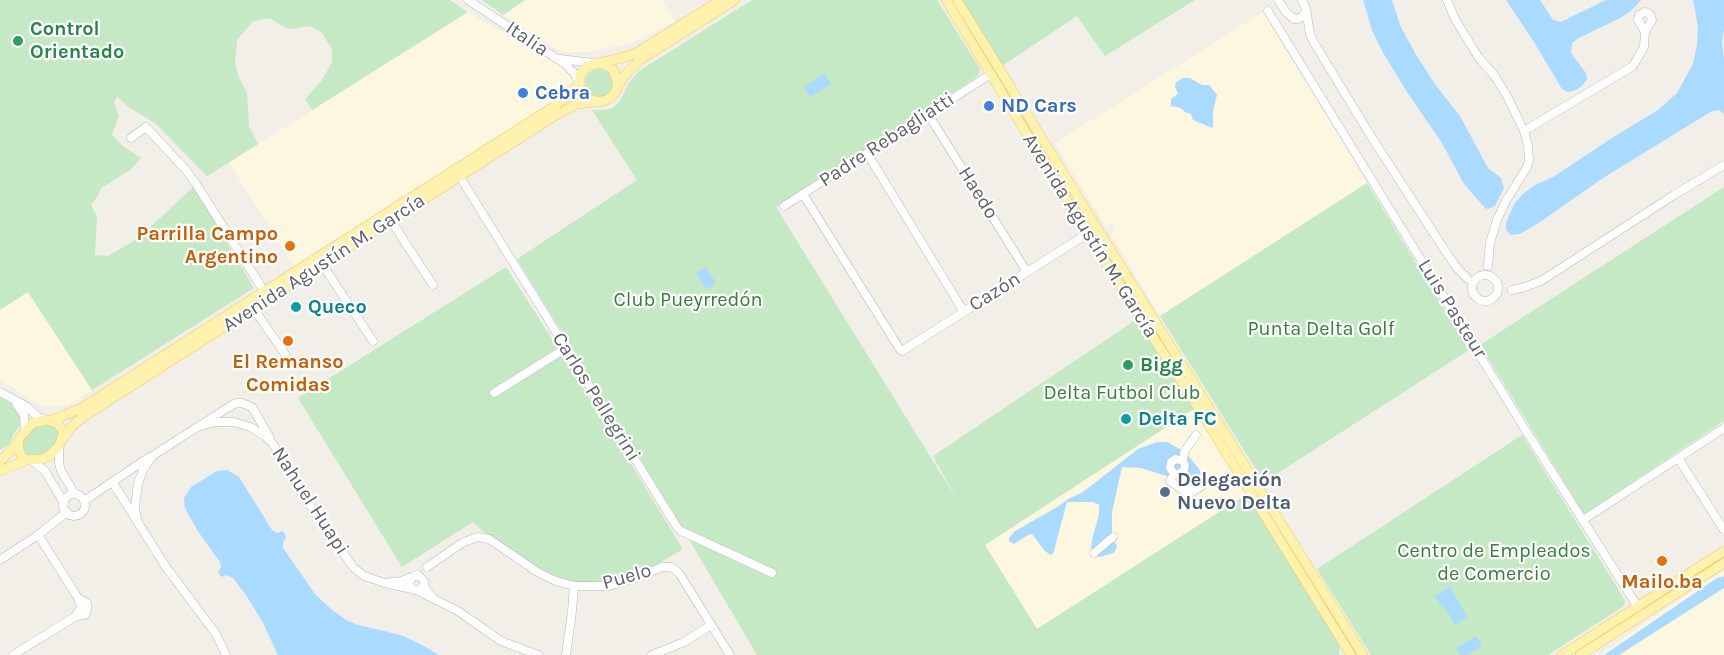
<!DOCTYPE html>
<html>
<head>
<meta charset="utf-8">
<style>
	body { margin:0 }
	canvas { display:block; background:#f1efe8 }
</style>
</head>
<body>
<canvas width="1724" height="655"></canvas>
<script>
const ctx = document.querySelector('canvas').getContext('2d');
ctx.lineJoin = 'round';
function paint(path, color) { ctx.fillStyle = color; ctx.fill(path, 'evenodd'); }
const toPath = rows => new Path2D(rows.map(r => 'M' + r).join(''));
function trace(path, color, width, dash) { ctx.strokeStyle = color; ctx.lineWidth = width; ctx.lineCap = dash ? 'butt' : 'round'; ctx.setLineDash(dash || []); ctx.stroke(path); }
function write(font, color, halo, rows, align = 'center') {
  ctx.font = font + ' Karla,sans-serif'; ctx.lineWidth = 4.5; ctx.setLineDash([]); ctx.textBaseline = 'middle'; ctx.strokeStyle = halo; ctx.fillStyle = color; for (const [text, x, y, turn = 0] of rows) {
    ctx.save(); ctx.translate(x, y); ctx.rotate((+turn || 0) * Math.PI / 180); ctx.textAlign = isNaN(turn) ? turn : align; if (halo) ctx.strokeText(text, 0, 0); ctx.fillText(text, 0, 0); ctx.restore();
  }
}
const commercial = toPath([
	[525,0,662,0,675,21,632,43,588,52,561,52,503,15],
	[468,12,569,71,573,80,572,89,568,93,294,266,229,163],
	[1263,12,1367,183,1160,316,1110,233,1115,229,1112,224,1106,227,1055,143],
	[28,292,92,390,68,405,41,406,0,379,0,310],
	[1197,407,1250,492,1037,629,985,545],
	[1724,570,1724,655,1600,655,1628,635]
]);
const green = toPath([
	[0,0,450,0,468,12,312,110,305,99,322,80,332,62,332,49,321,32,310,26,291,29,282,26,270,18,253,21,237,40,235,62,238,76,247,93,249,126,258,144,207,176,155,123,128,107,117,96,114,103,119,115,112,135,123,146,141,158,130,170,101,188,98,196,91,205,97,217,95,255,108,256,139,238,194,186,254,288,92,390,28,292,0,310],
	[482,0,525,0,503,15],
	[752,0,937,0,980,69,978,76,776,207,957,500,933,456,1140,317,1197,407,985,545,1037,629,1250,492,1338,641,1340,648,1339,655,757,655,670,507,517,259,637,180,592,110,606,110,614,107,620,101,629,83,639,71],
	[950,0,953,0,1358,655,1355,655,1282,539],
	[961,0,1195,0,1105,56,1077,16,1002,66],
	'585 83a14 14 0 1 1 28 0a14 14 0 1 1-28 0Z',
	[1367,183,1469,350,1264,482,1160,316],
	[1724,187,1724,421,1584,514,1480,345],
	[506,267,612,433,683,549,644,572,622,580,599,585,585,585,561,580,541,572,488,536,473,522,402,567,298,398],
	[0,396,14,405,20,414,22,420,20,426,14,433,10,444,0,450],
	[45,423,54,426,57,429,59,436,57,441,52,449,42,455,29,456,24,452,22,441,31,429],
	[1522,435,1625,600,1624,606,1548,655,1371,655,1317,569]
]);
const water = toPath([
	[1363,0,1392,0,1400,25,1416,55,1437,87,1460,116,1488,168,1501,178,1504,188,1495,206,1488,209,1485,208,1464,184,1442,143,1407,92,1382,51,1372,30],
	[1506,0,1540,0,1553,20,1561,22,1606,0,1641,0,1632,10,1622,17,1579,38,1572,43,1571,53,1586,73,1587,79,1583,85,1576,90,1568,92,1562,89,1534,42],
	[1693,0,1724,0,1724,28,1722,42,1724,60,1724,114,1719,110,1712,111,1603,178,1540,222,1520,234,1511,235,1506,230,1506,223,1514,204,1524,193,1535,185,1553,177,1612,138,1658,110,1677,93,1693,64,1697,45,1698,27],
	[824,74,831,84,810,97,804,87],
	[1183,78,1190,78,1202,85,1209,85,1217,95,1213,111,1213,127,1212,128,1193,120,1191,114,1185,112,1181,108,1171,106,1171,99,1178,94,1175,86,1176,82],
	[706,267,716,283,706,289,696,273],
	[1157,442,1167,442,1185,452,1200,470,1201,483,1190,491,1167,476,1140,468,1122,467,1112,512,1112,537,1117,546,1114,553,1099,557,1091,548,1092,540,1099,514,1099,505,1093,502,1067,502,1053,554,1050,555,1044,550,1032,534,1028,535,1014,544,1009,541,1009,538,1015,531,1057,507,1068,499,1083,492,1138,449],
	[227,470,239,477,272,530,277,533,282,531,285,534,286,538,283,542,283,548,315,594,331,609,346,620,358,625,401,635,420,644,439,655,278,655,262,621,246,595,233,578,226,575,222,577,218,572,221,567,220,562,197,530,185,508,184,498,191,487,217,471],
	[1724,576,1724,588,1619,655,1604,655,1717,578],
	[1450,586,1467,617,1455,625,1445,608,1442,607,1435,596],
	[1476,636,1482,646,1467,655,1460,655,1456,648]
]);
const minor = toPath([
	[468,0,565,64,574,73,579,82],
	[1278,0,1286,12,1294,19,1297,19,1302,17,1305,13,1306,9,1302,0],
	[1447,0,1455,19,1469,42,1479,58,1494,75,1507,96,1524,131,1528,146,1529,160,1527,167,1506,201,1497,220,1490,243,1488,266],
	[1306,9,1310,34,1313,41,1372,138,1444,249,1457,268,1468,279],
	[1268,11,1528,434,1638,607],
	[1645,12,1650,14,1652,20,1645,32,1638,20,1639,15,1645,12],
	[560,59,593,63],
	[928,114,1027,272],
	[1524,131,1633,66,1644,47,1645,32],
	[131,138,146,127,186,170,196,184,264,291],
	[867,153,964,312],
	[460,177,677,527,681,531,772,573],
	[803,194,899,348,902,351,1087,234],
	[784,206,991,74],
	[391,221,433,285],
	[322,264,373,341],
	'1472 288a13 13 0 1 1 26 0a13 13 0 1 1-26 0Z',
	[1512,290,1522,288,1541,281,1674,195,1724,165],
	[253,308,285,354],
	[0,392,26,406,38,417,47,420],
	[494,393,566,348],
	[17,405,24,415,25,430],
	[198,427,215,422,234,422,250,427,265,436,273,444,304,497,353,567,364,576,385,583],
	[59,446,59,463,61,471,75,494],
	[1678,458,1724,530],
	[31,460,45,471,64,503],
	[1183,461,1176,459,1171,462,1170,468,1174,474,1179,474,1184,470,1185,465,1183,461,1184,452,1196,435],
	[1182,472,1188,485,1188,493],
	[1174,474,1170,481,1187,493,1190,493,1202,486],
	[113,483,166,567,216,634,226,655],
	'63 505a11 11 0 1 1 22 0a11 11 0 1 1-22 0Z',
	[84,501,148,458],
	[1583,520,1724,428],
	[137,521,135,507,138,483,143,470,152,456,229,407,236,403,242,403,252,407,270,438],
	[38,535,73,590,78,598,87,603,87,610,85,615,76,616],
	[1094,553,1113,537],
	[0,560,38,535,67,512],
	[427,567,462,543,477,537,489,539,539,573,556,581,574,586,609,586,636,578,662,567,671,567,679,573,730,655],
	[412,577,409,583,410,587,414,590,421,589,424,585,424,581,418,575,414,576,402,581,385,583,412,589],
	[417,590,434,599,425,588,424,583],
	[434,599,458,611,501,641,538,655],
	[13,655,76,616,81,607,78,598],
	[566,655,572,611,574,586],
	[652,655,684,642,711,625]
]);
const major = toPath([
	[946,0,1087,234,1191,396,1351,655],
	[957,0,1097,228,1363,655],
	[599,63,622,58,636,53,721,0],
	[595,101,586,97,582,93,579,85,580,75,587,66,599,63,610,67,614,71,618,86],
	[47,420,57,423,63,431,63,435,59,446,50,455,43,459,26,460,23,458,19,451,18,442,20,437,33,423,47,420],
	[52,420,80,409,553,107,579,85],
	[61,441,73,425,83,417,556,115,577,104,603,101,609,99,614,94,625,75,640,60,735,0],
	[0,461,12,450,18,442],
	[0,471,26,460],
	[1562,655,1724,551],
	[1580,655,1724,563]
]);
const markers = [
	[18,41,6,"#2e9e5b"],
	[523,93,6,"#3f7fe0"],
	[989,106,6,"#3f7fe0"],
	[290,246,6,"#e8710a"],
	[296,307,6,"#0f9aa8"],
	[288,341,6,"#e8710a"],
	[1128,365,6,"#2e9e5b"],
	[1126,419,6,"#0f9aa8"],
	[1165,492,6,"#5c6f8a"],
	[1662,561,6,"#e8710a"]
];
const leisureNames = [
	["Control",30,29],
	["Orientado",30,52],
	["Bigg",1140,365]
];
const streetNames = [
	["Italia",527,39,34],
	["Padre Rebagliatti",887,140,-33],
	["Haedo",978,193,58],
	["Avenida Agustín M. García",1090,236,58],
	["Avenida Agustín M. García",324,263,-33],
	["Cazón",995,292,-32],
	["Luis Pasteur",1452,309,58],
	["Carlos Pellegrini",596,397,58],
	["Nahuel Huapi",310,501,57],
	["Puelo",627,577,-16]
];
const shopNames = [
	["Cebra",535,93],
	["ND Cars",1001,106]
];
const foodNames = [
	["Parrilla Campo",278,234,"right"],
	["Argentino",278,257,"right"],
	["El Remanso",288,362],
	["Comidas",288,385],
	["Mailo.ba",1662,582]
];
const parkNames = [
	["Club Pueyrredón",688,300],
	["Punta Delta Golf",1321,329],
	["Delta Futbol Club",1122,393],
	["Centro de Empleados",1494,551],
	["de Comercio",1494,574]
];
const cultureNames = [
	["Queco",308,307],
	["Delta FC",1138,419]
];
const serviceNames = [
	["Delegación",1177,480],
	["Nuevo Delta",1177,503]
];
paint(commercial, '#fef7e0');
paint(green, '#c5e8c5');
paint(water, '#aadaff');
trace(minor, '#b5b8bc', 9);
trace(major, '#f2c960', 10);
trace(minor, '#fff', 8);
trace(major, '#fff2af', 9);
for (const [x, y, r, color] of markers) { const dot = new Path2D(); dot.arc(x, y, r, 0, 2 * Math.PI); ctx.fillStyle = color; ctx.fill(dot); trace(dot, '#fff', 2); }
write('bold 20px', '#27864d', '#fff', leisureNames, 'left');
write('20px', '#5f6368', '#fff', streetNames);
write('bold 20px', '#366cbe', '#fff', shopNames, 'left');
write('bold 20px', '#c56008', '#fff', foodNames);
write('20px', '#348238', '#fff', parkNames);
write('bold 20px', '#0d838f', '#fff', cultureNames, 'left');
write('bold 20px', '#4e5e75', '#fff', serviceNames, 'left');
</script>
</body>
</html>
